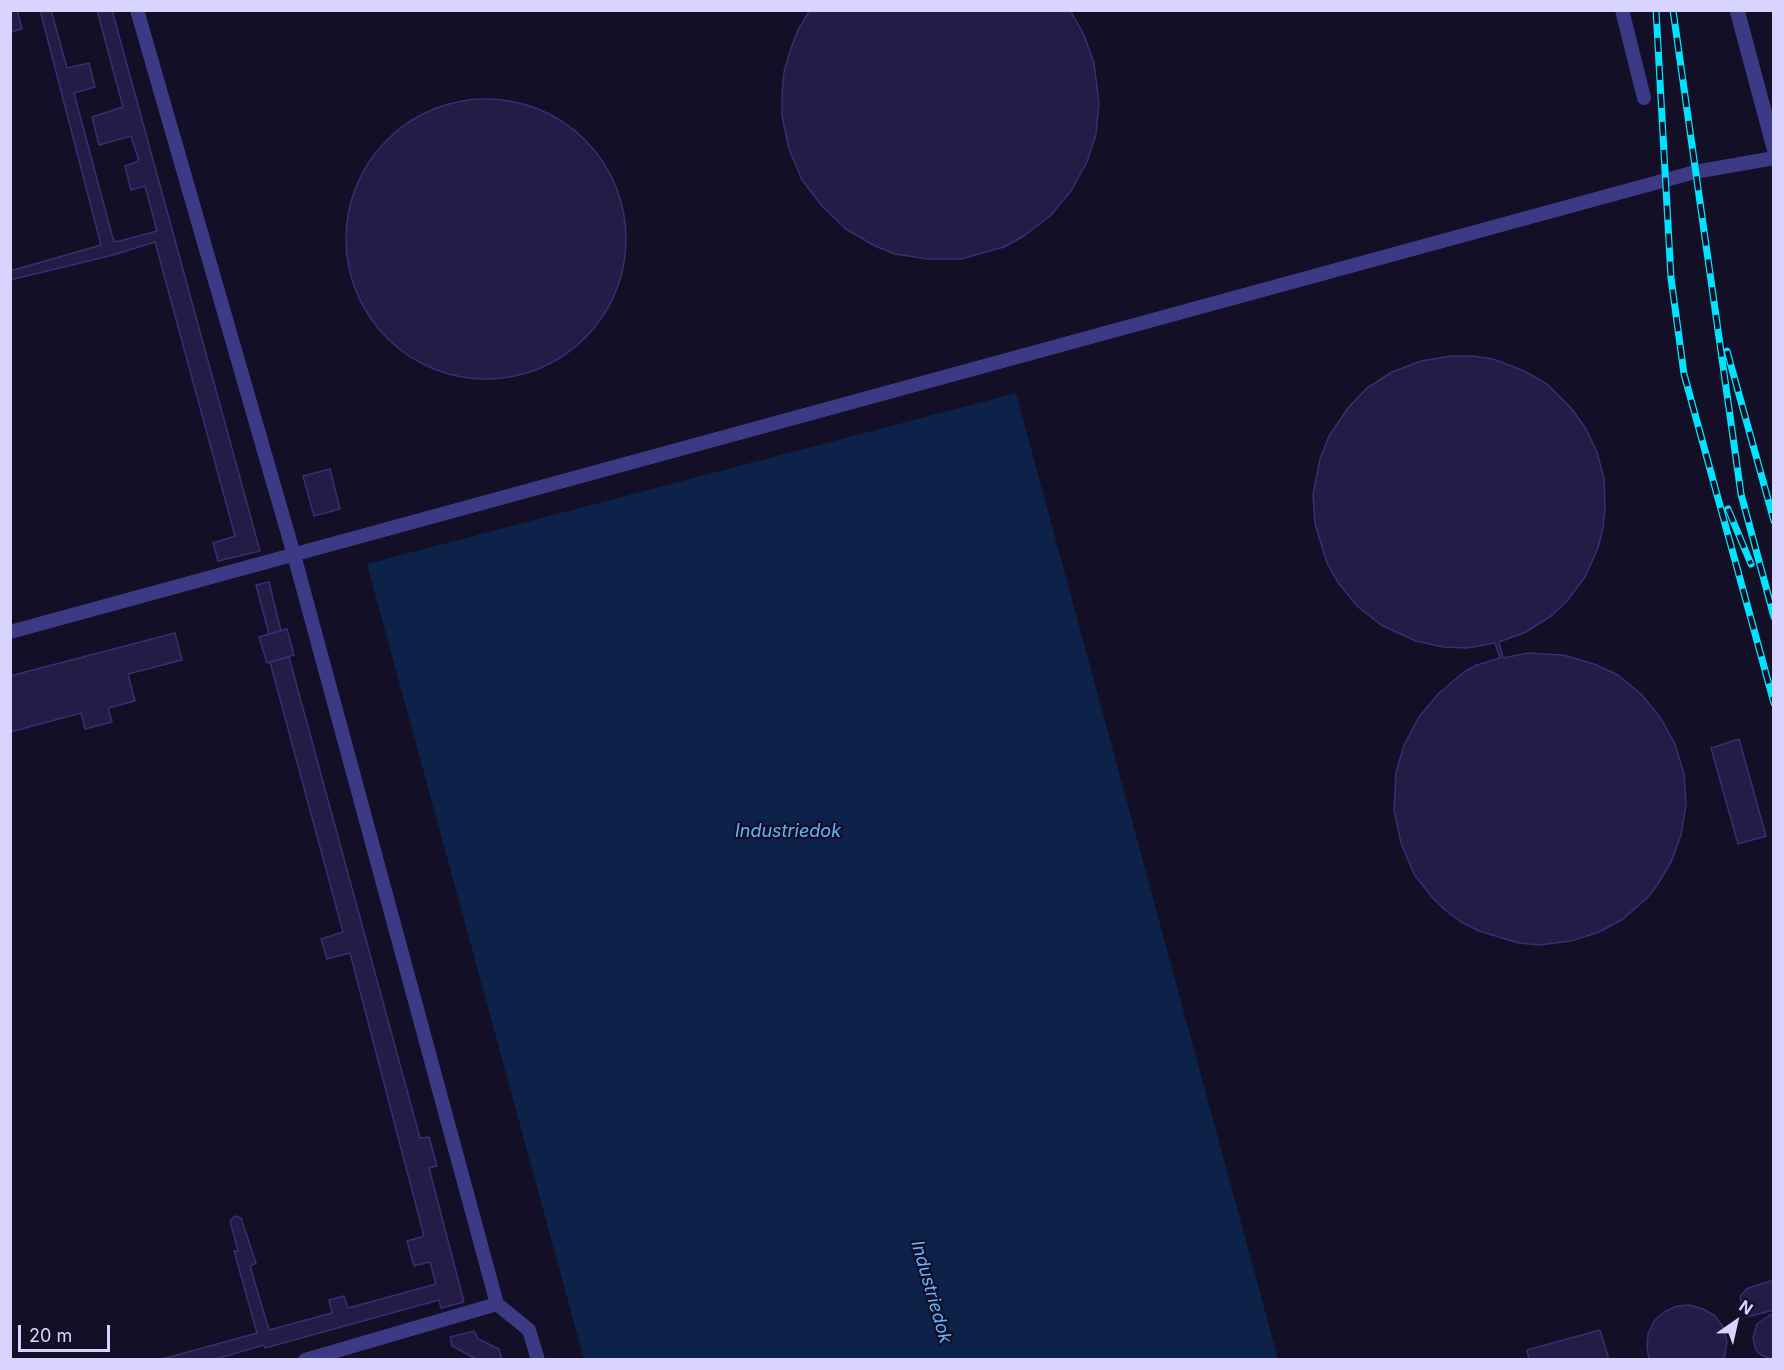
<!DOCTYPE html>
<html>
<head>
<meta charset="utf-8">
<style>
	body { margin:0 }
	#map { position:relative; width:1784px; height:1370px; overflow:hidden; background:#130f26; font-family:Inter,sans-serif }
	canvas { display:block }
	.frame { position:absolute; inset:0; border:12px solid #d9d4ff; pointer-events:none }
	.north { position:absolute; left:1706px; top:1292px; width:60px; height:60px; -webkit-text-stroke:4px #130f26; paint-order:stroke; rotate:34deg; font-size:16px; font-weight:700; line-height:24px; text-align:center; color:#d9d4ff }
	.north::after { content:''; display:block; margin:auto; width:21px; height:27px; background:#d9d4ff; clip-path:polygon(50% 0,100% 100%,50% 72%,0 100%) }
	.scale { position:absolute; left:18px; top:1325px; width:92px; height:27px; box-sizing:border-box; border:3px solid #d9d4ff; border-top:0; padding-left:8px; font-size:18px; line-height:21px; white-space:nowrap; color:#d9d4ff; -webkit-text-stroke:4px #130f26; paint-order:stroke }
</style>
</head>
<body>
<div id="map">
<canvas width="1784" height="1370"></canvas>
<div class="frame"></div>
<div class="north">N</div>
<div class="scale">20 m</div>
</div>
<script>
const ctx = document.querySelector('canvas').getContext('2d');
ctx.lineJoin = 'round';
function paint(path, color) { ctx.fillStyle = color; ctx.fill(path, 'evenodd'); }
const toPath = rows => new Path2D(rows.map(r => 'M' + r).join(''));
function trace(path, color, width, dash) { ctx.strokeStyle = color; ctx.lineWidth = width; ctx.lineCap = dash ? 'butt' : 'round'; ctx.setLineDash(dash || []); ctx.stroke(path); }
function write(font, color, halo, rows, align = 'center') {
  ctx.font = font + ' Inter,sans-serif'; ctx.lineWidth = 4.5; ctx.setLineDash([]); ctx.textBaseline = 'middle'; ctx.strokeStyle = halo; ctx.fillStyle = color; for (const [text, x, y, turn = 0] of rows) {
    ctx.save(); ctx.translate(x, y); ctx.rotate((+turn || 0) * Math.PI / 180); ctx.textAlign = isNaN(turn) ? turn : align; if (halo) ctx.strokeText(text, 0, 0); ctx.fillText(text, 0, 0); ctx.restore();
  }
}
const water = toPath([
	[1016,393,1278,1359,584,1359,367,564]
]);
const building = toPath([
	[10,10,17,10,22,29,10,32,10,10],
	[40,10,51,10,67,68,89,63,95,87,74,93,113,239,116,242,157,231,145,186,131,190,125,166,139,161,131,136,99,145,92,117,123,107,97,10,112,10,260,551,218,561,213,543,235,536,155,242,113,255,10,280,10,271,101,245,40,10],
	[1070,10,1084,35,1094,63,1099,103,1096,134,1087,162,1071,191,1050,216,1024,236,1004,247,961,259,928,259,895,254,875,246,846,229,822,206,802,180,789,149,782,116,782,94,784,72,790,51,798,30,810,10,1070,10],
	'346 239a140 140 0 1 1 280 0a140 140 0 1 1-280 0Z',
	[1452,356,1473,356,1493,359,1522,370,1547,384,1572,409,1586,429,1597,452,1604,479,1605,508,1603,528,1598,548,1585,577,1566,602,1551,616,1526,632,1499,642,1503,658,1528,653,1563,655,1594,664,1618,675,1641,694,1660,717,1675,744,1684,774,1686,805,1681,835,1671,862,1658,884,1648,897,1623,919,1599,932,1571,941,1540,945,1519,943,1479,931,1461,922,1445,910,1431,896,1414,874,1401,843,1394,810,1396,773,1404,745,1419,717,1439,693,1464,672,1477,665,1500,658,1495,643,1467,648,1443,647,1416,641,1381,625,1357,606,1337,581,1327,563,1315,524,1313,495,1320,459,1329,436,1348,408,1367,388,1392,372,1421,361,1452,356],
	[330,469,340,509,314,516,303,476,330,469],
	[269,582,281,631,269,634,256,585,269,582],
	[287,629,294,655,267,663,259,637,287,629],
	[175,633,182,660,128,674,135,701,108,708,112,722,85,729,81,713,10,732,10,676,175,633],
	[289,657,420,1138,429,1137,437,1166,429,1168,464,1302,441,1308,439,1300,265,1348,264,1345,212,1360,159,1360,257,1333,234,1251,238,1251,230,1221,235,1216,241,1218,256,1263,250,1266,269,1330,332,1313,329,1300,344,1296,348,1308,436,1284,430,1262,414,1266,407,1241,424,1236,350,953,327,959,321,939,343,932,270,662,289,657],
	[1739,739,1766,836,1738,844,1711,748,1739,739],
	[1774,1280,1774,1310,1747,1317,1744,1314,1740,1296,1748,1288,1774,1280],
	[1690,1305,1703,1309,1715,1316,1723,1327,1727,1341,1724,1360,1649,1360,1647,1346,1648,1334,1654,1321,1664,1312,1677,1306,1690,1305],
	[1770,1315,1774,1315,1774,1360,1761,1355,1756,1350,1753,1338,1757,1324,1770,1315],
	[1600,1330,1609,1360,1529,1360,1527,1350,1600,1330],
	[474,1331,478,1339,499,1349,502,1360,478,1360,452,1346,450,1337,474,1331]
]);
const service = toPath([
	[137,10,294,555,497,1304],
	[1622,10,1644,98],
	[10,632,1695,172,1774,158],
	[305,1360,497,1304,529,1330,538,1360]
]);
const minor = toPath([
	[1737,10,1774,148]
]);
const rail = toPath([
	[1656,10,1671,278,1684,374,1774,703],
	[1673,10,1741,494,1774,617],
	[1727,351,1774,521],
	[1728,509,1751,564]
]);
const waterNames = [
	["Industriedok",788,832],
	["Industriedok",931,1292,74]
];
paint(water, '#0c2248');
paint(building, '#241b47');
trace(building, '#3b2d73', 1.5);
trace(service, '#3d3a85', 14);
trace(minor, '#3d3a85', 15);
trace(rail, '#00e5ff', 7);
trace(rail, '#130f26', 4.5, [14]);
write('italic 18px', '#62b6ff', '#130f26', waterNames);
</script>
</body>
</html>
